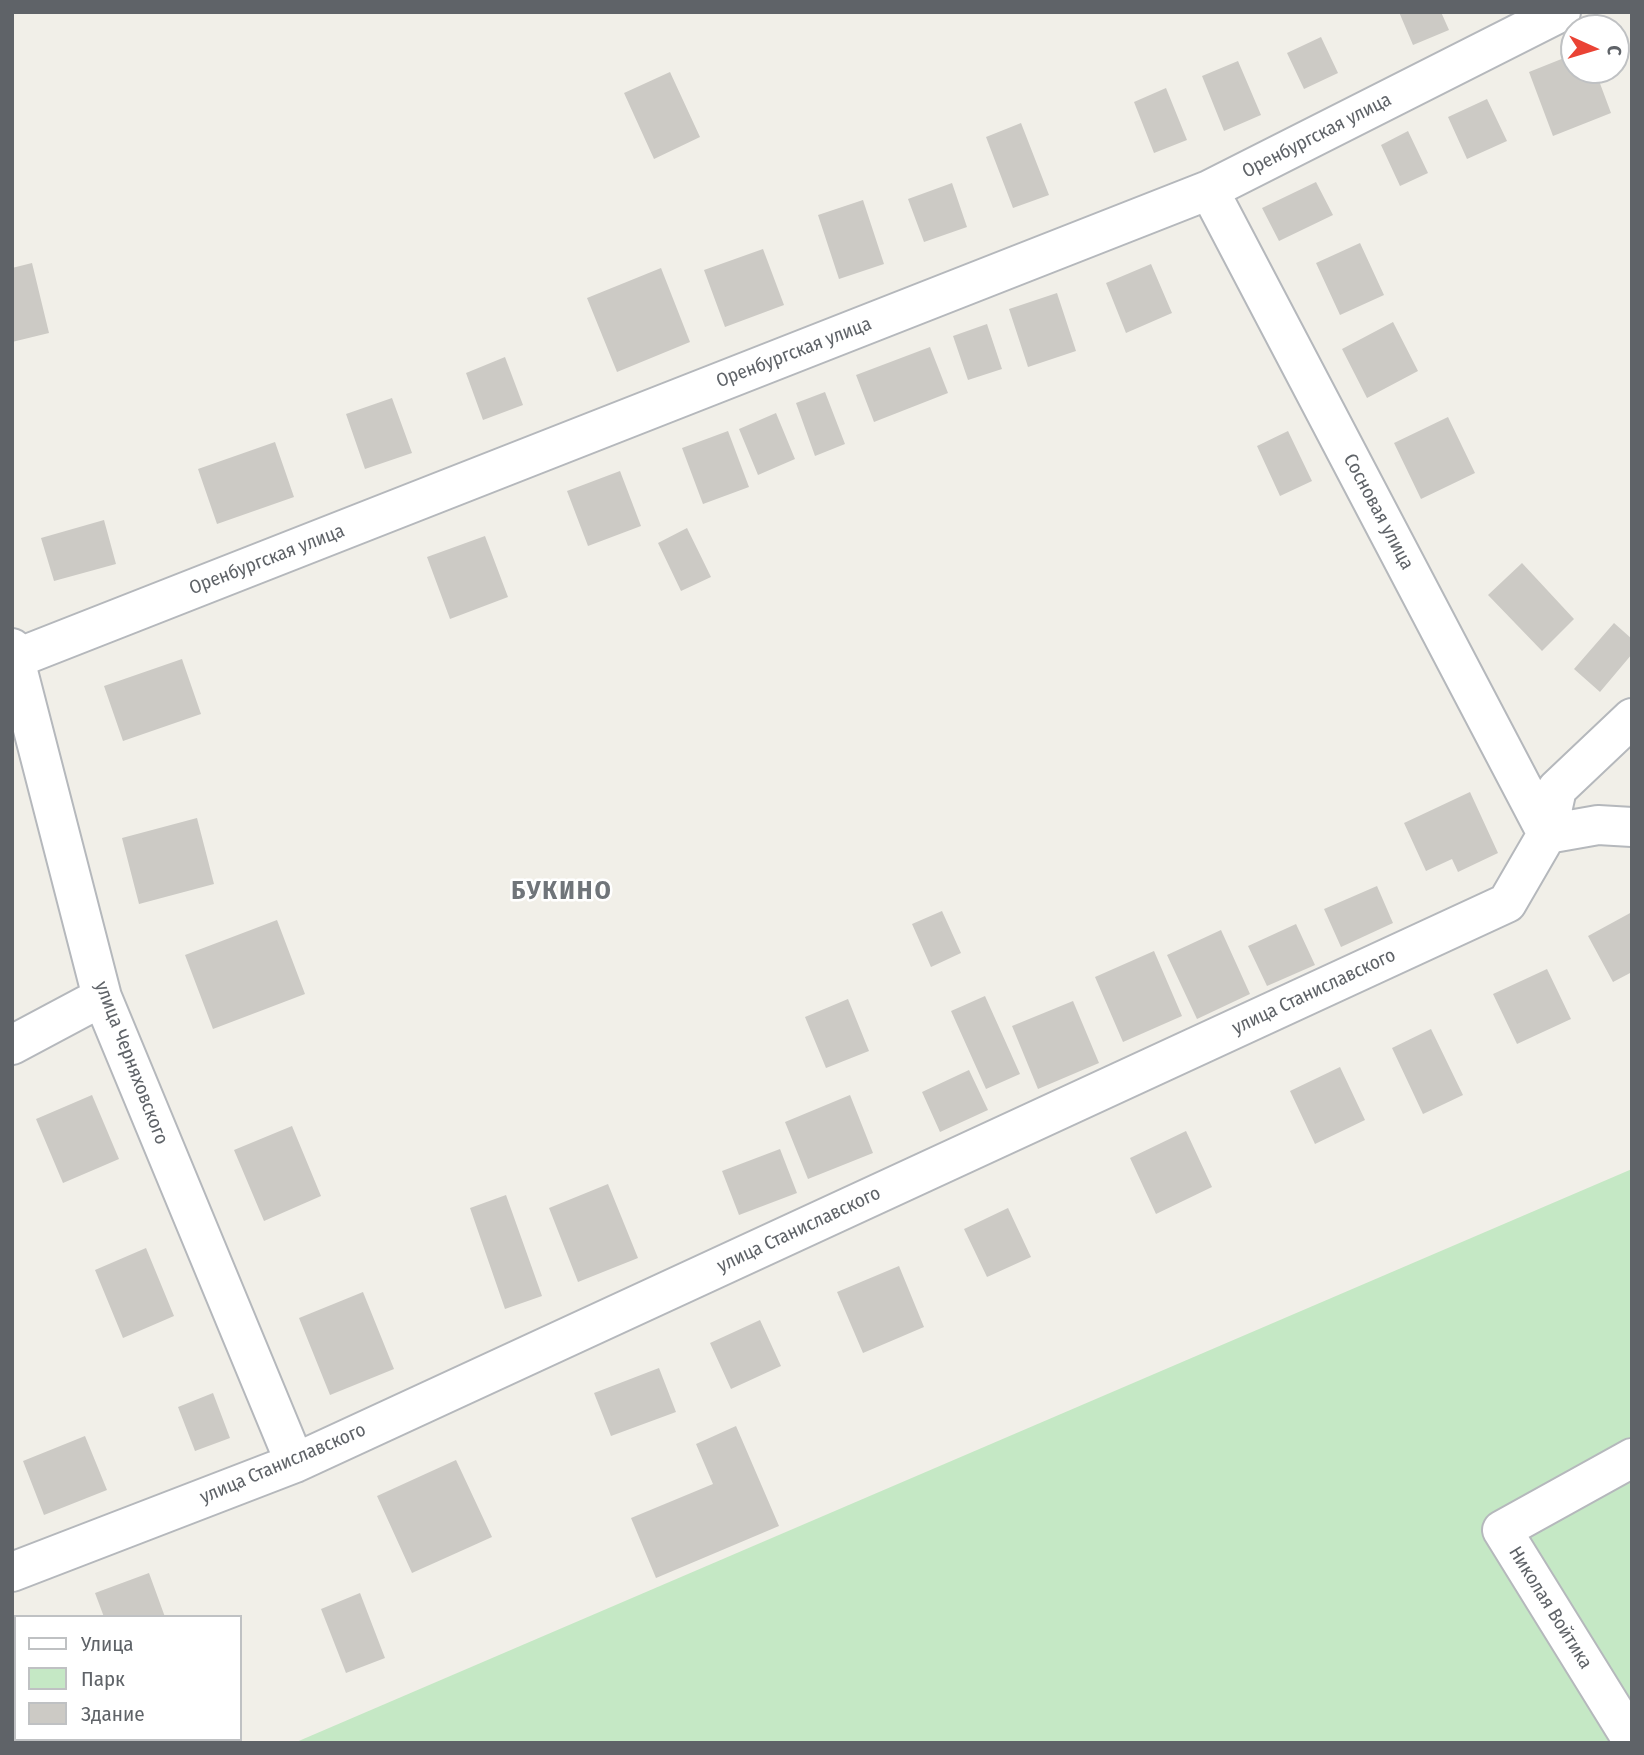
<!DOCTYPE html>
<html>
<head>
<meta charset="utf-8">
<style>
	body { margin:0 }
	#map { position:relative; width:1644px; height:1755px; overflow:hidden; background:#f1efe8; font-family:"Fira Sans Condensed",sans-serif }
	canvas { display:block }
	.frame { position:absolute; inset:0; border:14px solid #5f6368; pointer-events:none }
	.legend { position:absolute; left:14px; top:1615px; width:228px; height:126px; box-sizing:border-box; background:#fff; border:2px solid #bfc1c3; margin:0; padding:9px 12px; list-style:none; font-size:21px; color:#5f6368 }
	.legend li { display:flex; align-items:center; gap:14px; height:35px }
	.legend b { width:35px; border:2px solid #bfc1c3 }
	.north { position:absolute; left:1560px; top:14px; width:70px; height:70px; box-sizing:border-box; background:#fff; border:2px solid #bfc1c3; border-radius:50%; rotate:94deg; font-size:19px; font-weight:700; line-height:28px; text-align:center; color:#5f6368 }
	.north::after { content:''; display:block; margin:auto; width:24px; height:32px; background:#ea4335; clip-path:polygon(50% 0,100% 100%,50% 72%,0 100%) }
</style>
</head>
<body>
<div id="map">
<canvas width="1644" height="1755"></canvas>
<div class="frame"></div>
<ul class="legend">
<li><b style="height:9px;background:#fff"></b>Улица</li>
<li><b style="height:19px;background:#c5e8c5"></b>Парк</li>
<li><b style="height:19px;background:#cccac5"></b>Здание</li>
</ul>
<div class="north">С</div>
</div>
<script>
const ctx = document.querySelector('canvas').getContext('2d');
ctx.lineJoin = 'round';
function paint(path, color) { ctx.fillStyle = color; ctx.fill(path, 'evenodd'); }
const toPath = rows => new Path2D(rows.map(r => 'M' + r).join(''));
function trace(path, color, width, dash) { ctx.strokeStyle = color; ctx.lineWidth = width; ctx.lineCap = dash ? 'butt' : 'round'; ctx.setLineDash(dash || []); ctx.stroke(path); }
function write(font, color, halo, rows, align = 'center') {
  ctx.font = font + ' "Fira Sans Condensed",sans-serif'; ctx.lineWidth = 5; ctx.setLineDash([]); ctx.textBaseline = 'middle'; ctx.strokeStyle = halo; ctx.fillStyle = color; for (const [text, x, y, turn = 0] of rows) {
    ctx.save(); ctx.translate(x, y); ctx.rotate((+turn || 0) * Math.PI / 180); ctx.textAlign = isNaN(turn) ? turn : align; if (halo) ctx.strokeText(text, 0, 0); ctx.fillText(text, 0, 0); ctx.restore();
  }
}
const green = toPath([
	[1632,1169,1632,1743,294,1743]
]);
const building = toPath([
	[1399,12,1441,12,1449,30,1413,45],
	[1321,37,1338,73,1304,89,1287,53],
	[1574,54,1574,70,1595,70,1611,113,1553,136,1529,72],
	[1238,61,1261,115,1224,131,1202,76],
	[670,72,700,137,654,159,624,93],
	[1166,88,1187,140,1154,153,1134,102],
	[1487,99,1507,141,1467,159,1448,117],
	[1021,123,1049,195,1013,208,986,137],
	[1408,131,1428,173,1400,186,1381,145],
	[1316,182,1333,215,1279,241,1262,208],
	[952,183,967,227,924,242,908,199],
	[863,200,884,264,839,279,818,215],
	[1360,243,1384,295,1340,315,1316,263],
	[763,249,784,305,725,327,704,270],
	[32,263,49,333,12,342,12,268],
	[1151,264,1172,313,1126,333,1106,283],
	[661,268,690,342,617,372,587,298],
	[1057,293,1076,351,1028,367,1009,309],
	[1393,322,1418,371,1367,398,1342,349],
	[987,324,1002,369,968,380,953,336],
	[930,347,948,393,874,422,856,375],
	[505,357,523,405,483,420,466,373],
	[825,392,845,444,815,456,796,403],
	[392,398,412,453,365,469,346,414],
	[776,413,795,459,758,475,739,429],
	[1448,417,1475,473,1421,499,1394,443],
	[728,431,749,487,703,504,682,448],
	[1288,431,1312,481,1280,496,1257,446],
	[275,442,294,497,217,524,198,469],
	[620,471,641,526,588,546,567,491],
	[104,520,116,564,54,581,41,538],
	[687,528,711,577,681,591,658,543],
	[485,536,508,597,450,619,427,557],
	[1522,563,1574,619,1542,651,1488,595],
	[1614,623,1632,639,1632,654,1600,692,1574,669],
	[182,659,201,714,123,741,104,686],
	[1470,792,1498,853,1458,872,1452,859,1426,871,1404,823],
	[197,818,214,884,139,904,122,838],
	[1377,886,1393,923,1341,947,1324,909],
	[942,911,961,953,931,967,912,924],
	[1632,912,1632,972,1613,982,1588,936],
	[277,920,305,994,213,1029,185,955],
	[1296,924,1315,965,1267,986,1248,946],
	[1221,930,1250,994,1197,1019,1167,955],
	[1154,951,1182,1016,1123,1042,1095,977],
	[1547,969,1571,1019,1517,1044,1493,994],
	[985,996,1020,1074,986,1089,951,1011],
	[848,999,869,1051,826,1068,805,1017],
	[1073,1001,1099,1063,1038,1089,1012,1026],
	[1431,1029,1463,1095,1423,1114,1392,1048],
	[1340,1067,1365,1120,1315,1144,1290,1091],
	[969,1070,988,1110,940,1132,922,1092],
	[92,1095,119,1159,63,1183,36,1119],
	[850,1095,873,1153,808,1179,785,1122],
	[292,1126,321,1196,264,1221,234,1150],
	[1186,1131,1212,1187,1156,1214,1130,1158],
	[780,1149,797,1193,739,1215,722,1171],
	[608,1184,638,1258,578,1282,549,1208],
	[506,1195,542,1296,505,1309,470,1208],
	[1008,1208,1031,1257,987,1277,964,1229],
	[146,1248,174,1316,123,1338,95,1270],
	[899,1266,924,1327,863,1353,837,1292],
	[363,1292,394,1369,330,1395,299,1318],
	[760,1320,781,1366,731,1389,710,1343],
	[659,1368,676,1412,611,1436,594,1393],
	[213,1393,230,1438,195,1451,178,1407],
	[736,1426,779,1526,656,1578,631,1518,713,1484,696,1444],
	[85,1436,107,1490,44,1515,23,1461],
	[456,1460,492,1537,412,1573,377,1496],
	[149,1573,165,1617,104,1617,95,1593],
	[360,1593,385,1658,346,1673,321,1609],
	[16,1646,16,1729,12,1731,12,1647]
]);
const minor = toPath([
	[1209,190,1547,834],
	[12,648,102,997,295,1463],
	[12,660,1209,190,1561,12],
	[1547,834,1598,825,1632,827],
	[12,1045,102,997],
	[1632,1458,1502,1530,1632,1740],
	[12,1572,295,1463,1507,903,1547,834,1557,789,1632,718]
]);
const streetNames = [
	["Оренбургская улица",1317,136,-27],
	["Оренбургская улица",794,353,-21],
	["Сосновая улица",1378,512,62],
	["Оренбургская улица",267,560,-21],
	["улица Станиславского",1314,992,-25],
	["улица Черняховского",131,1063,69],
	["улица Станиславского",799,1230,-25],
	["улица Станиславского",283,1464,-23],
	["Николая Войтика",1550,1608,58]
];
const districtNames = [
	["БУКИНО",562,892]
];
paint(green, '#c5e8c5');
paint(building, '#cccac5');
trace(minor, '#b5b8bc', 42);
trace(minor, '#fff', 38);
write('19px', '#5f6368', '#fff', streetNames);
ctx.letterSpacing = '2px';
write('bold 26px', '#70757a', '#fff', districtNames);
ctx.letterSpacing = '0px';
</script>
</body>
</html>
